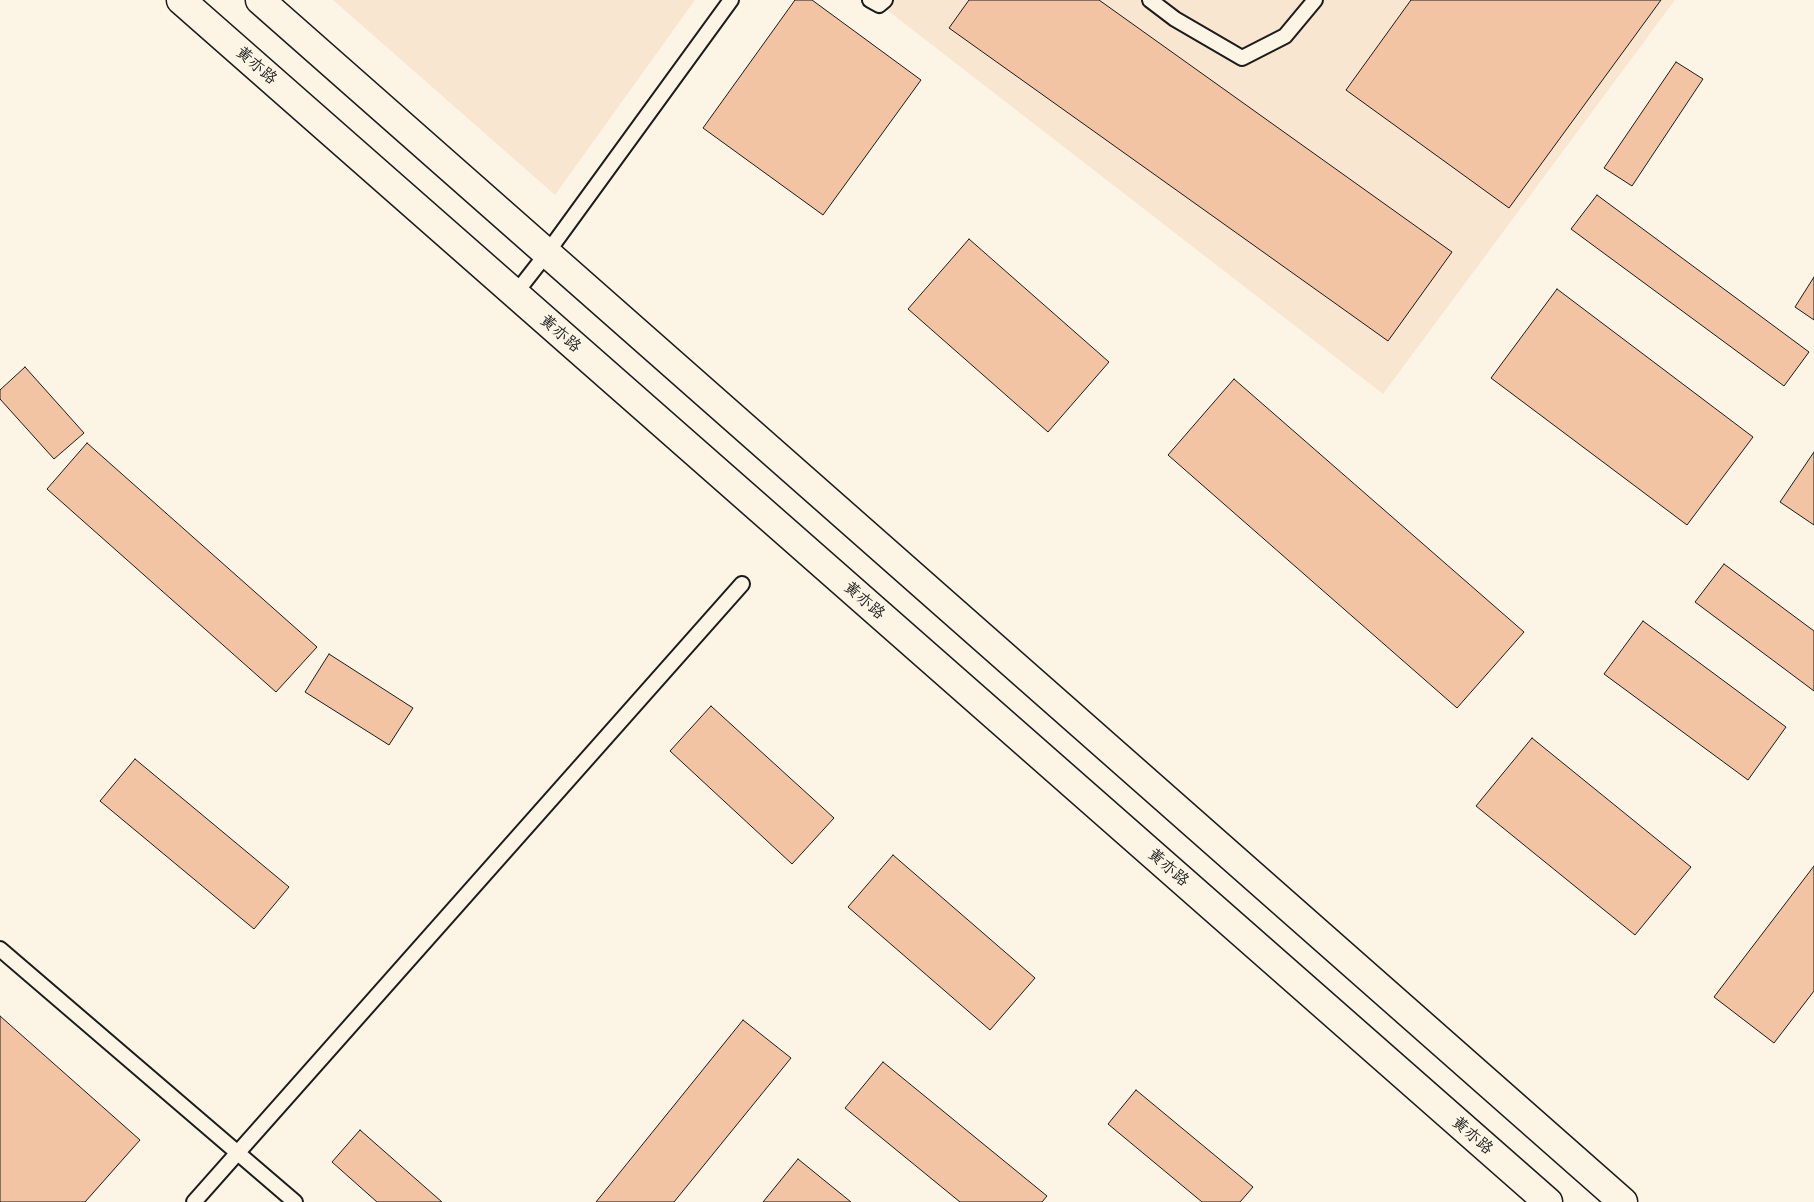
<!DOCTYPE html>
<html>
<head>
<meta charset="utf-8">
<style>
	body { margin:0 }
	canvas { display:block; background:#fcf5e5 }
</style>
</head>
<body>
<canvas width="1814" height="1202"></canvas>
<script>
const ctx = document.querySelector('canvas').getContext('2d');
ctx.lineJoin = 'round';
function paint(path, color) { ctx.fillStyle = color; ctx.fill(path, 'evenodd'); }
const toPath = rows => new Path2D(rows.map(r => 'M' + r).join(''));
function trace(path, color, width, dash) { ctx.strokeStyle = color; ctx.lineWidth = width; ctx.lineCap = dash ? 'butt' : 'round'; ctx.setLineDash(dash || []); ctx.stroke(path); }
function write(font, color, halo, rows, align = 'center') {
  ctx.font = font + ' Pangolin,"LXGW WenKai TC",sans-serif'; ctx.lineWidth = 4.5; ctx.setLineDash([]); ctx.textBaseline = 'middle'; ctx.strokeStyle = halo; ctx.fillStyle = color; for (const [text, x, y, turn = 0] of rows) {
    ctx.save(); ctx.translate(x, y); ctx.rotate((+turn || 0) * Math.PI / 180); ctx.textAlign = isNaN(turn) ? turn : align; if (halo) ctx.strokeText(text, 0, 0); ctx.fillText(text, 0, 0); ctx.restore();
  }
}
const built = toPath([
	[333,0,695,0,555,195],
	[874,0,1675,0,1383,394]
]);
const building = toPath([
	[795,0,812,0,921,80,823,215,703,128,795,0],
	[969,0,1099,0,1452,252,1388,341,949,28,969,0],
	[1411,0,1661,0,1509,208,1346,90,1411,0],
	[1676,62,1703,79,1632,186,1604,168,1676,62],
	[1597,195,1809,352,1784,386,1571,229,1597,195],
	[969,239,1109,362,1048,432,908,309,969,239],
	[1814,277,1814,320,1795,307,1814,277],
	[1557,289,1753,437,1687,525,1491,378,1557,289],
	[25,367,84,433,54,459,0,399,0,390,25,367],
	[1234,379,1524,632,1457,708,1168,455,1234,379],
	[87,443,317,647,276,692,47,489,87,443],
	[1814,452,1814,525,1780,502,1814,452],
	[1724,564,1814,631,1814,691,1695,602,1724,564],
	[1643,621,1786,727,1748,780,1604,674,1643,621],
	[329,654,413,708,389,745,305,692,329,654],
	[711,706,834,818,792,864,670,751,711,706],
	[1532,738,1691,867,1635,935,1476,806,1532,738],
	[135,759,289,887,254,929,100,801,135,759],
	[893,855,1035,978,990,1030,848,907,893,855],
	[1814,866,1814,991,1774,1043,1714,997,1814,866],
	[0,1016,140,1140,85,1202,0,1202,0,1016],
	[743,1020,791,1058,674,1202,596,1202,743,1020],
	[883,1062,1047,1196,1042,1202,960,1202,845,1108,883,1062],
	[1136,1090,1253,1187,1240,1202,1202,1202,1108,1124,1136,1090],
	[360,1130,442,1202,377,1202,332,1162,360,1130],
	[798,1159,851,1202,763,1202,798,1159]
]);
const lane = toPath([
	[870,0,879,5,885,0],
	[1150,0,1175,19,1242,58,1285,36,1315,0],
	[515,294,547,253,731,0],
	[0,949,295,1202],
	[194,1202,742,584]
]);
const primary = toPath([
	[181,0,1548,1202],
	[260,0,1623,1202]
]);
const streetNames = [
	["黄亦路",256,66,41],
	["黄亦路",560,334,41],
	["黄亦路",864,601,41],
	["黄亦路",1168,868,41],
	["黄亦路",1472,1136,41]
];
paint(built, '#f9e6d1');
paint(building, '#f3c4a3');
trace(building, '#1c1c1c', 1);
trace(lane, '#1c1c1c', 18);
trace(primary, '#1c1c1c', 31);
trace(lane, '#fcf5e5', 14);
trace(primary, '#fcf5e5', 28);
write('16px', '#1c1c1c', '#fcf5e5', streetNames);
</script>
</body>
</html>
